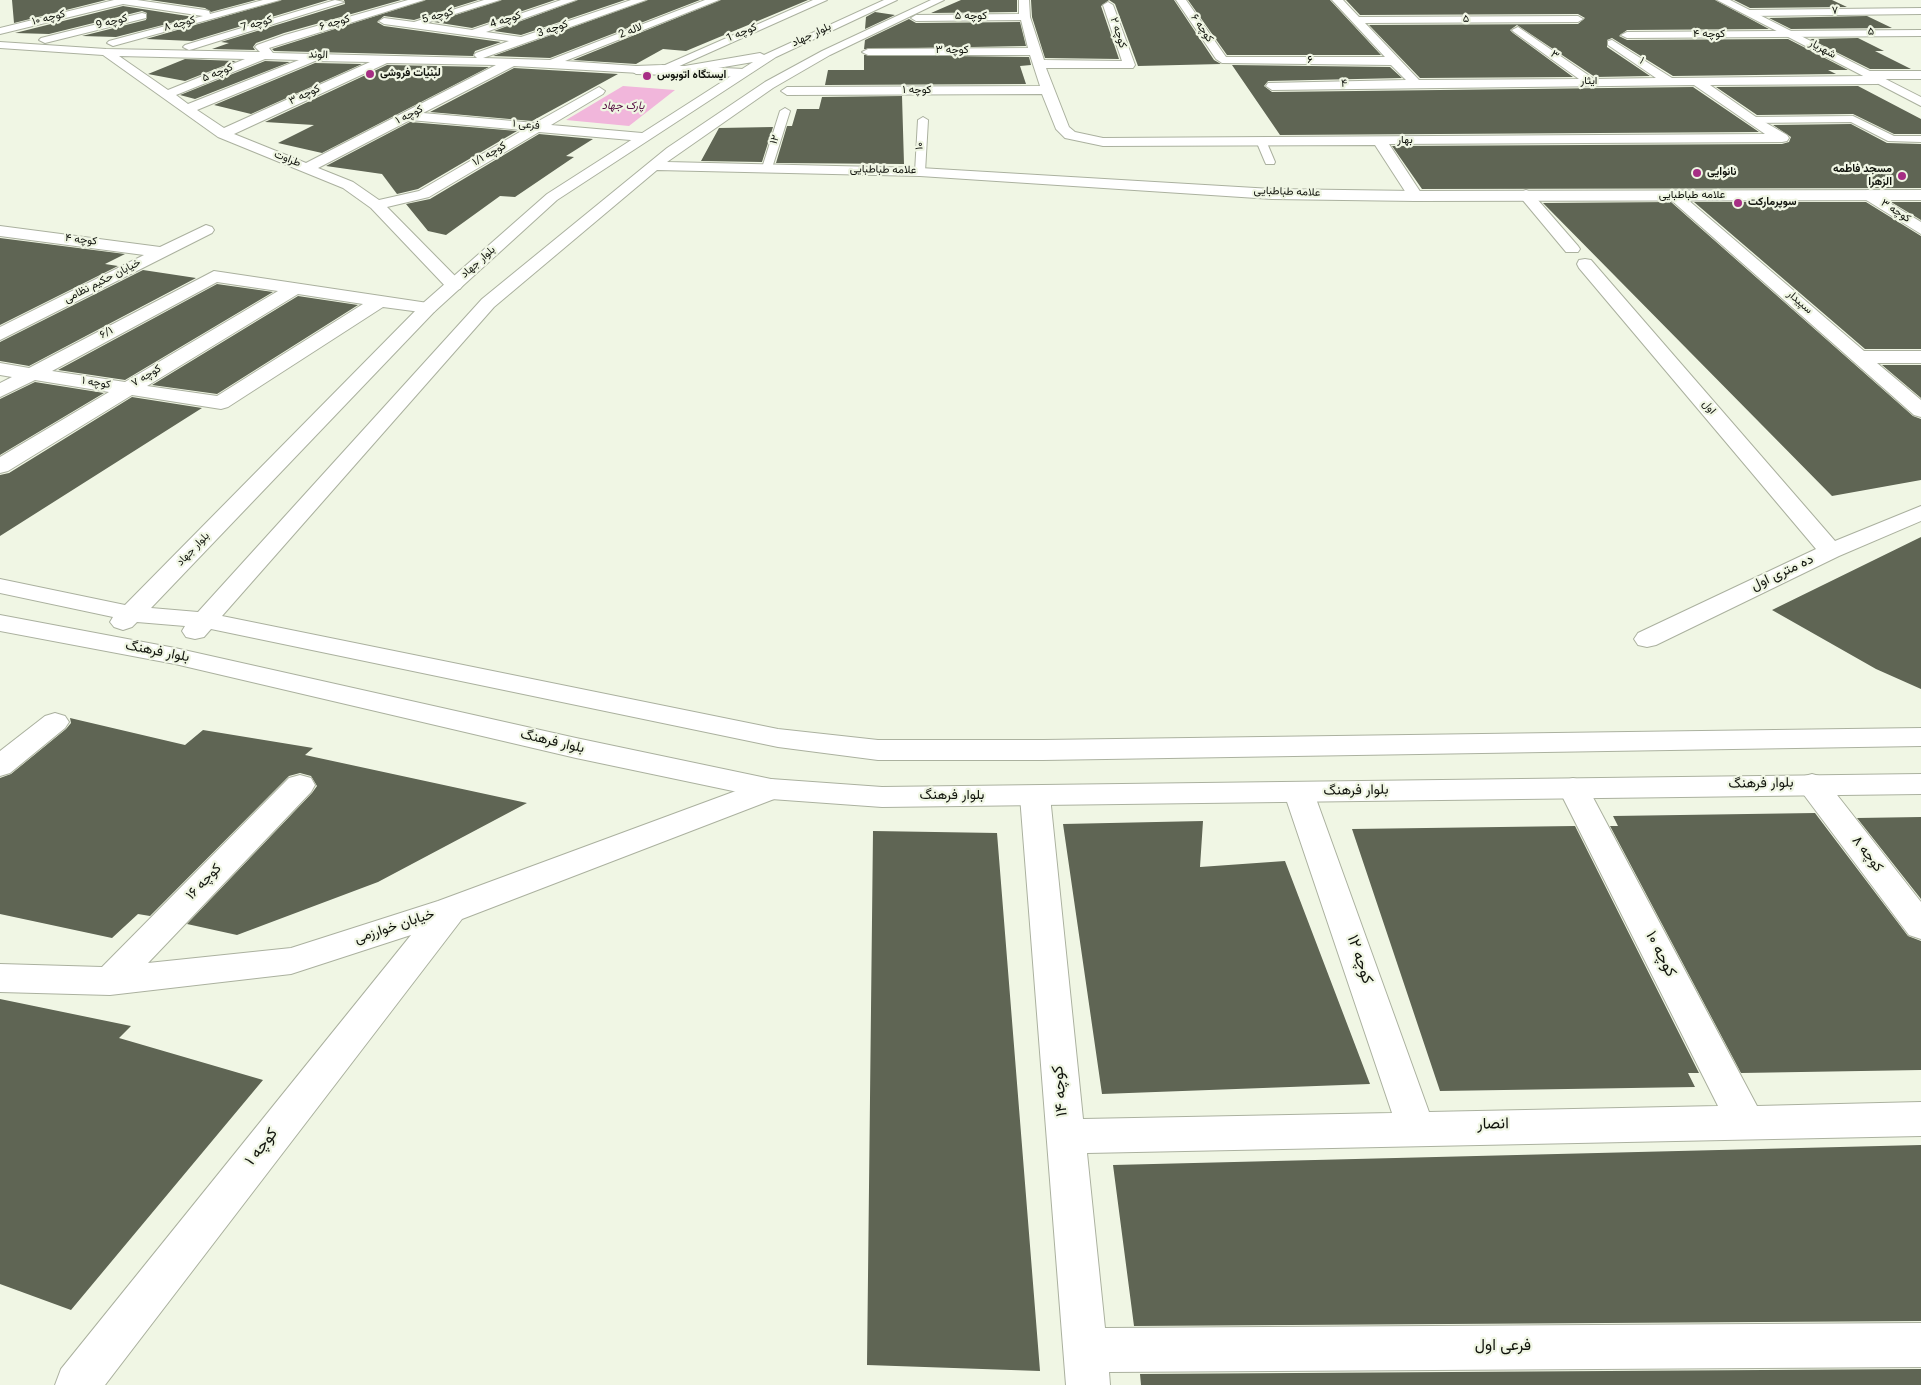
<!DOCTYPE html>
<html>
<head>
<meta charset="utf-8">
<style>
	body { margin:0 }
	canvas { display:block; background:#f0f6e4 }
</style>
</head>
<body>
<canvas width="1921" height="1385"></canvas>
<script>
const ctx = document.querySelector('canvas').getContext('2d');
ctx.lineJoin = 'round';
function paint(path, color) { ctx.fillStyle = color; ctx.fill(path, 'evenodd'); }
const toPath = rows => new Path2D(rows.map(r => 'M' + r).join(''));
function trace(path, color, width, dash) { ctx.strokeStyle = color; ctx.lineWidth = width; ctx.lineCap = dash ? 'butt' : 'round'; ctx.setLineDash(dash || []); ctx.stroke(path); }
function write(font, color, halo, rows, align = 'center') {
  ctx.font = font + ' Georgia,Vazirmatn,serif'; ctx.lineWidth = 4.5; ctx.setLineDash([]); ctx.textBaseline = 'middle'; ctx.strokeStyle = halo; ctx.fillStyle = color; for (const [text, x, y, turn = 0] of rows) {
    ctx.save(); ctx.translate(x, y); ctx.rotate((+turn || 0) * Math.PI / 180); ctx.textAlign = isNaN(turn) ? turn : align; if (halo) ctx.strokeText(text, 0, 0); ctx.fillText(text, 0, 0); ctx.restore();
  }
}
const green = toPath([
	[623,86,675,90,629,126,566,120]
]);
const building = toPath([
	[12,0,106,0,14,23],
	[150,0,256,0,211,12,205,8],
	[282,0,328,0,192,41,146,39],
	[344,0,401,0,284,33,256,43,253,47,255,50,212,49,229,43,221,42,345,4],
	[426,0,478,0,414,20,384,16,377,22,384,26,501,42,475,51,473,56,274,51,272,49],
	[502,0,555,0,472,28,434,22],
	[578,0,625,0,521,35,494,31],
	[648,0,700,0,550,58,493,56],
	[721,0,808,0,686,51,663,49,636,64,573,60],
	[961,0,1017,0,1017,12,931,13],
	[1031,0,1174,0,1214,60,1221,64,1138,66,1115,4,1109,0,1101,6,1119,59,1045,58,1032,17],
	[1188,0,1330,0,1381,55,1227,55],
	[1346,0,1715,0,1769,29,1627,30,1619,36,1627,40,1788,39,1848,70,1828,70,1836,74,1673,76,1612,38,1607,40,1607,47,1650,76,1595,77,1517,25,1510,30,1513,33,1573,77,1420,78,1369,25,1578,24,1585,18,1578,14,1360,15],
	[1734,0,1832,0,1847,7,1750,8],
	[123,6,194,17,116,37,82,36,146,20,147,13,142,11,49,34,15,33],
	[875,12,895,15,865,29,866,17],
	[1867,16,1892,28,1791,29,1769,18],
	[909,19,916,23,1020,22,1026,46,864,49,865,40],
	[1858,38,1884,51,1875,51,1911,69,1870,69,1810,39],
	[864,55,1029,57,1031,65,1020,66,1026,84,825,85,828,70,864,70],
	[185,59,236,61,185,81,148,74],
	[265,61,290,62,195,99,180,95],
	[315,63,362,64,251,114,214,105],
	[387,65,489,67,322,153,278,143,314,125,265,122],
	[1232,65,1390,67,1402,78,1268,81,1264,86,1272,92,1693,87,1759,132,1280,135],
	[514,68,618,74,532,121,430,112],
	[1858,86,1921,119,1921,134,1894,134,1853,114,1757,115,1716,87],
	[902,96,904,164,776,163,787,126,792,126,797,109,819,109,822,97],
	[410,122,517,131,418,189,397,194,382,174,326,166],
	[1851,124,1887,143,1921,144,1921,188,1422,189,1392,146,1782,144,1789,142,1791,137,1773,125],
	[773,127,762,162,701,161,719,128],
	[539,134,593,139,566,156,574,157,515,197,500,196,446,235,428,231,406,204,430,199],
	[1671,202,1913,416,1921,419,1921,480,1832,496,1543,203],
	[1694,202,1866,202,1921,236,1921,349,1865,349],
	[1891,202,1921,202,1921,220],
	[0,238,125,254,105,264,118,266,0,325],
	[143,270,196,278,29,366,0,361,0,342],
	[217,284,273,292,125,380,58,370],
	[298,296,358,305,217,394,152,385],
	[1882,365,1921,365,1921,398],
	[35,382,104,393,0,455,0,399],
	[132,397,202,408,0,536,0,475,9,473],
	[1921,537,1921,689,1876,669,1772,610],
	[70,718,185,745,203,730,313,748,305,755,527,803,378,882,237,935,187,924,312,793,317,786,311,776,300,773,289,776,150,916,138,914,112,938,0,914,0,778,11,774,66,729,71,723],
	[1815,813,1908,936,1921,941,1921,1070,1741,1073,1610,826,1618,826,1613,816],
	[1921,817,1921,899,1857,818],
	[1203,821,1200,867,1285,861,1370,1084,1102,1094,1063,824],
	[1575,826,1699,1073,1688,1073,1695,1087,1440,1091,1352,829],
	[873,831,997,833,1040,1371,867,1365],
	[0,999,131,1026,119,1038,263,1080,71,1310,0,1284],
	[1921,1145,1921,1321,1134,1326,1113,1165],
	[1921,1369,1921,1385,1141,1385,1140,1374]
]);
const service = toPath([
	[785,108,790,111,772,168,771,170,763,170,762,168,780,111,785,108],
	[1853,116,1894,136,1921,136,1921,142,1888,141,1851,122,1751,123,1746,120,1751,117,1853,116],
	[923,117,928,120,925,172,920,175,915,172,918,120,923,117],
	[1262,140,1267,143,1275,162,1274,164,1266,164,1265,162,1257,143,1262,140]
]);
const minor = toPath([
	[114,0,137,0,205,10,209,11,210,14,263,0,280,0,113,46,107,43,109,41,203,16,123,4,0,34,0,28,114,0],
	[335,0,344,2,193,49,189,50,183,47,185,45,335,0],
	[408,0,424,0,269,48,273,53,477,58,474,55,476,53,509,41,384,24,379,21,384,18,414,22,484,0,500,0,426,23,472,30,561,0,576,0,486,32,521,37,631,0,646,0,483,58,550,60,705,0,719,0,565,61,636,66,640,67,642,70,640,73,514,66,423,113,535,123,599,87,605,91,603,94,551,125,642,133,649,137,642,141,539,132,429,197,387,207,460,281,463,285,460,289,454,290,448,289,371,208,343,188,218,137,103,55,0,48,0,42,106,49,260,52,255,47,257,45,285,35,408,0],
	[119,56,245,59,168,90,119,56],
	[265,59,299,60,188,104,176,95,265,59],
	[315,61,370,62,224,128,197,110,315,61],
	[387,63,496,65,306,163,234,134,387,63],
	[410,120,523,130,419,191,379,200,353,182,318,168,410,120],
	[813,0,827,0,666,72,662,73,656,69,813,0],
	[1019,0,1029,0,1030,17,1044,60,1122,61,1103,5,1108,2,1113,5,1135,65,1133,68,1046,68,1069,127,1075,132,1103,138,1765,134,1694,85,1272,90,1266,86,1268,83,1406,80,1391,65,1222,63,1216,59,1176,0,1186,0,1226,57,1385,57,1332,0,1343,0,1359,17,1578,16,1583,19,1578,22,1365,23,1419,80,1579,79,1514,32,1512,30,1518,27,1594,79,1656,78,1608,45,1608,41,1612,40,1672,78,1865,76,1866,72,1870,71,1921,71,1921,79,1882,79,1881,83,1877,84,1710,85,1756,117,1787,135,1789,138,1787,141,1782,142,1389,144,1423,196,1415,201,1410,199,1375,145,1103,146,1065,138,1056,129,1042,94,787,95,781,91,787,87,1040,86,1030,55,868,55,862,52,868,49,1028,48,1021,20,916,21,911,18,916,15,1019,14,1019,0],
	[1921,8,1921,14,1749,16,1744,13,1749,10,1921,8],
	[142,13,146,14,146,18,45,43,39,40,41,38,142,13],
	[1921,30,1921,36,1627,38,1621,35,1627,32,1921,30],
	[1526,190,1531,192,1578,246,1580,249,1578,252,1566,252,1521,198,1518,195,1521,192,1526,190],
	[1868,190,1921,222,1921,234,1863,198,1860,195,1863,192,1868,190],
	[1675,191,1680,193,1864,351,1921,351,1921,363,1877,363,1921,400,1921,417,1914,415,1670,199,1667,196,1670,193,1675,191],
	[206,225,212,227,214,230,212,233,0,340,0,327,144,255,0,236,0,226,160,247,206,225],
	[1585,259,1591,260,1835,541,1921,506,1921,521,1839,556,1656,645,1647,647,1638,645,1634,639,1638,633,1816,549,1579,268,1577,264,1579,260,1585,259],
	[214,271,428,303,434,304,437,308,434,312,428,313,383,307,228,407,221,409,132,395,8,471,0,473,0,457,109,392,35,380,0,397,0,383,12,377,0,375,0,363,29,368,214,271],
	[217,282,278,291,125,382,52,371,217,282],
	[298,294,363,304,217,396,147,386,298,294],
	[55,713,65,716,69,722,65,728,10,773,0,776,0,751,45,716,55,713],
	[1812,774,1823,777,1921,902,1921,939,1909,935,1801,791,1797,784,1801,777,1812,774],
	[300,775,311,778,315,785,311,792,148,963,291,948,438,901,760,782,771,779,782,782,786,789,782,796,462,919,105,1385,55,1385,61,1369,411,935,291,974,110,995,0,992,0,964,102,967,289,778,300,775],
	[1573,778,1584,781,1588,788,1757,1106,1921,1102,1921,1136,1087,1153,1105,1328,1921,1323,1921,1367,1109,1372,1110,1385,1066,1385,1020,796,1024,789,1035,786,1046,789,1050,796,1083,1119,1392,1113,1284,793,1288,786,1299,783,1310,786,1314,793,1429,1112,1718,1106,1558,788,1562,781,1573,778]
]);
const tertiary = toPath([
	[662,65,744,69,750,73,744,77,636,74,630,70,636,66,662,65]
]);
const secondary = toPath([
	[884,0,897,0,776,57,557,200,434,312,151,608,198,612,482,299,667,148,765,82,822,51,931,0,944,0,830,55,773,88,667,162,920,168,1272,189,1415,191,1921,190,1921,200,1415,201,1272,199,920,176,657,170,494,307,222,616,778,729,878,740,1043,740,1921,728,1921,746,1043,760,878,760,778,747,211,629,204,637,195,639,186,637,182,631,185,626,137,622,132,627,123,630,114,627,110,622,113,617,0,593,0,579,125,605,422,304,547,194,753,62,683,74,677,70,679,67,760,53,764,55,884,0],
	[1717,0,1730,0,1921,97,1921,106,1717,0],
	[0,615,175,648,576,738,771,779,882,787,1921,774,1921,794,882,807,771,799,576,758,175,664,0,631,0,615]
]);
const markers = [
	[370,74,5,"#a62e84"],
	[647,76,5,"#a62e84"],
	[1697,173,5,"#a62e84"],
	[1902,176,5,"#a62e84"],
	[1738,203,5,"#a62e84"]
];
const farStreetnames = [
	["۷",1835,12,-1],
	["کوچه 5",438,17,-16],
	["کوچه ۵",971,17],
	["کوچه ۱۰",49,19,-14],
	["۵",1466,20],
	["کوچه 4",506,21,-18],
	["کوچه 9",112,23,-14],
	["کوچه ۶",335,24,-16],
	["کوچه ۸",180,25,-15],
	["کوچه 7",257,25,-16],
	["کوچه ۶",1201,29,56],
	["کوچه 3",553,30,-19],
	["لاله 2",631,32,-21],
	["کوچه ۲",1117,33,72],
	["۵",1871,33,-1],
	["کوچه 1",742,34,-23],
	["کوچه ۴",1709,35],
	["بلوار جهاد",812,36,-25],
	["شهریار",1822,50,28],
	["کوچه ۳",952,51],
	["الوند",318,56,2],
	["۳",1554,56,36],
	["۶",1310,61],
	["۱",1641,62,34],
	["کوچه ۵",218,74,-22],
	["ایثار",1589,82],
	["۴",1344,85,-1],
	["کوچه ۱",917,91],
	["کوچه ۳",305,96,-25],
	["کوچه ۱",410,116,-27],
	["فرعی ۱",526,126,5],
	["۱۲",776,140,-72],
	["بهار",1405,141],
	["۱۰",921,146,-88],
	["کوچه ۱/۱",490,155,-30],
	["طراوت",287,160,22],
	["علامه طباطبایی",883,171,1],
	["علامه طباطبایی",1287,193,2],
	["علامه طباطبایی",1692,196],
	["کوچه ۳",1895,212,33],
	["کوچه ۴",81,241,7],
	["بلوار جهاد",479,263,-42],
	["خیابان حکیم نظامی",103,282,-27],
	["سپیدار",1799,303,41],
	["۶/۱",107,334,-28],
	["کوچه ۷",147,377,-31],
	["کوچه ۱",96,384,9],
	["اول",1708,408,49],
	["بلوار جهاد",194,550,-46]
];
const farPoinames = [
	["لبنیات فروشی",380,74],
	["ایستگاه اتوبوس",657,76],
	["مسجد فاطمه",1892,170,"right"],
	["الزهرا",1892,183,"right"],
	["نانوایی",1707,173],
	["سوپرمارکت",1748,203]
];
const farParknames = [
	["پارک جهاد",623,107]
];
const streetNames = [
	["ده متری اول",1783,574,-25],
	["بلوار فرهنگ",157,653,11],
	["بلوار فرهنگ",552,743,13],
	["بلوار فرهنگ",1761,785,-1],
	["بلوار فرهنگ",1356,792,-1],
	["بلوار فرهنگ",952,797],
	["کوچه ۸",1866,855,52],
	["کوچه ۱۶",205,883,-46],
	["خیابان خوارزمی",395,928,-18]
];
const nearStreetnames = [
	["کوچه ۱۰",1659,955,63],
	["کوچه ۱۲",1358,960,71],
	["کوچه ۱۴",1062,1091,-95],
	["انصار",1493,1126,-1],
	["کوچه ۱",263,1148,-52],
	["فرعی اول",1503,1347]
];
paint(green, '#f1b6db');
paint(building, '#5f6554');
trace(service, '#abb19f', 2);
trace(minor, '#abb19f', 2);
trace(tertiary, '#abb19f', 2);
trace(secondary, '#abb19f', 2);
paint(service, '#fff');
paint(minor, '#fff');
paint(tertiary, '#fff');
paint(secondary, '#fff');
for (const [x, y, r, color] of markers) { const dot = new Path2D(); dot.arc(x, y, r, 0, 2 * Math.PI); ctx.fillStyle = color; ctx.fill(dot); trace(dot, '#f0f6e4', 2); }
write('11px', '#10130c', '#f0f6e4', farStreetnames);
write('bold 11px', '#10130c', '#f0f6e4', farPoinames, 'left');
write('italic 11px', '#591345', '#f0f6e4', farParknames);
write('14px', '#10130c', '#f0f6e4', streetNames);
write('16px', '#10130c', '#f0f6e4', nearStreetnames);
</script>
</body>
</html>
